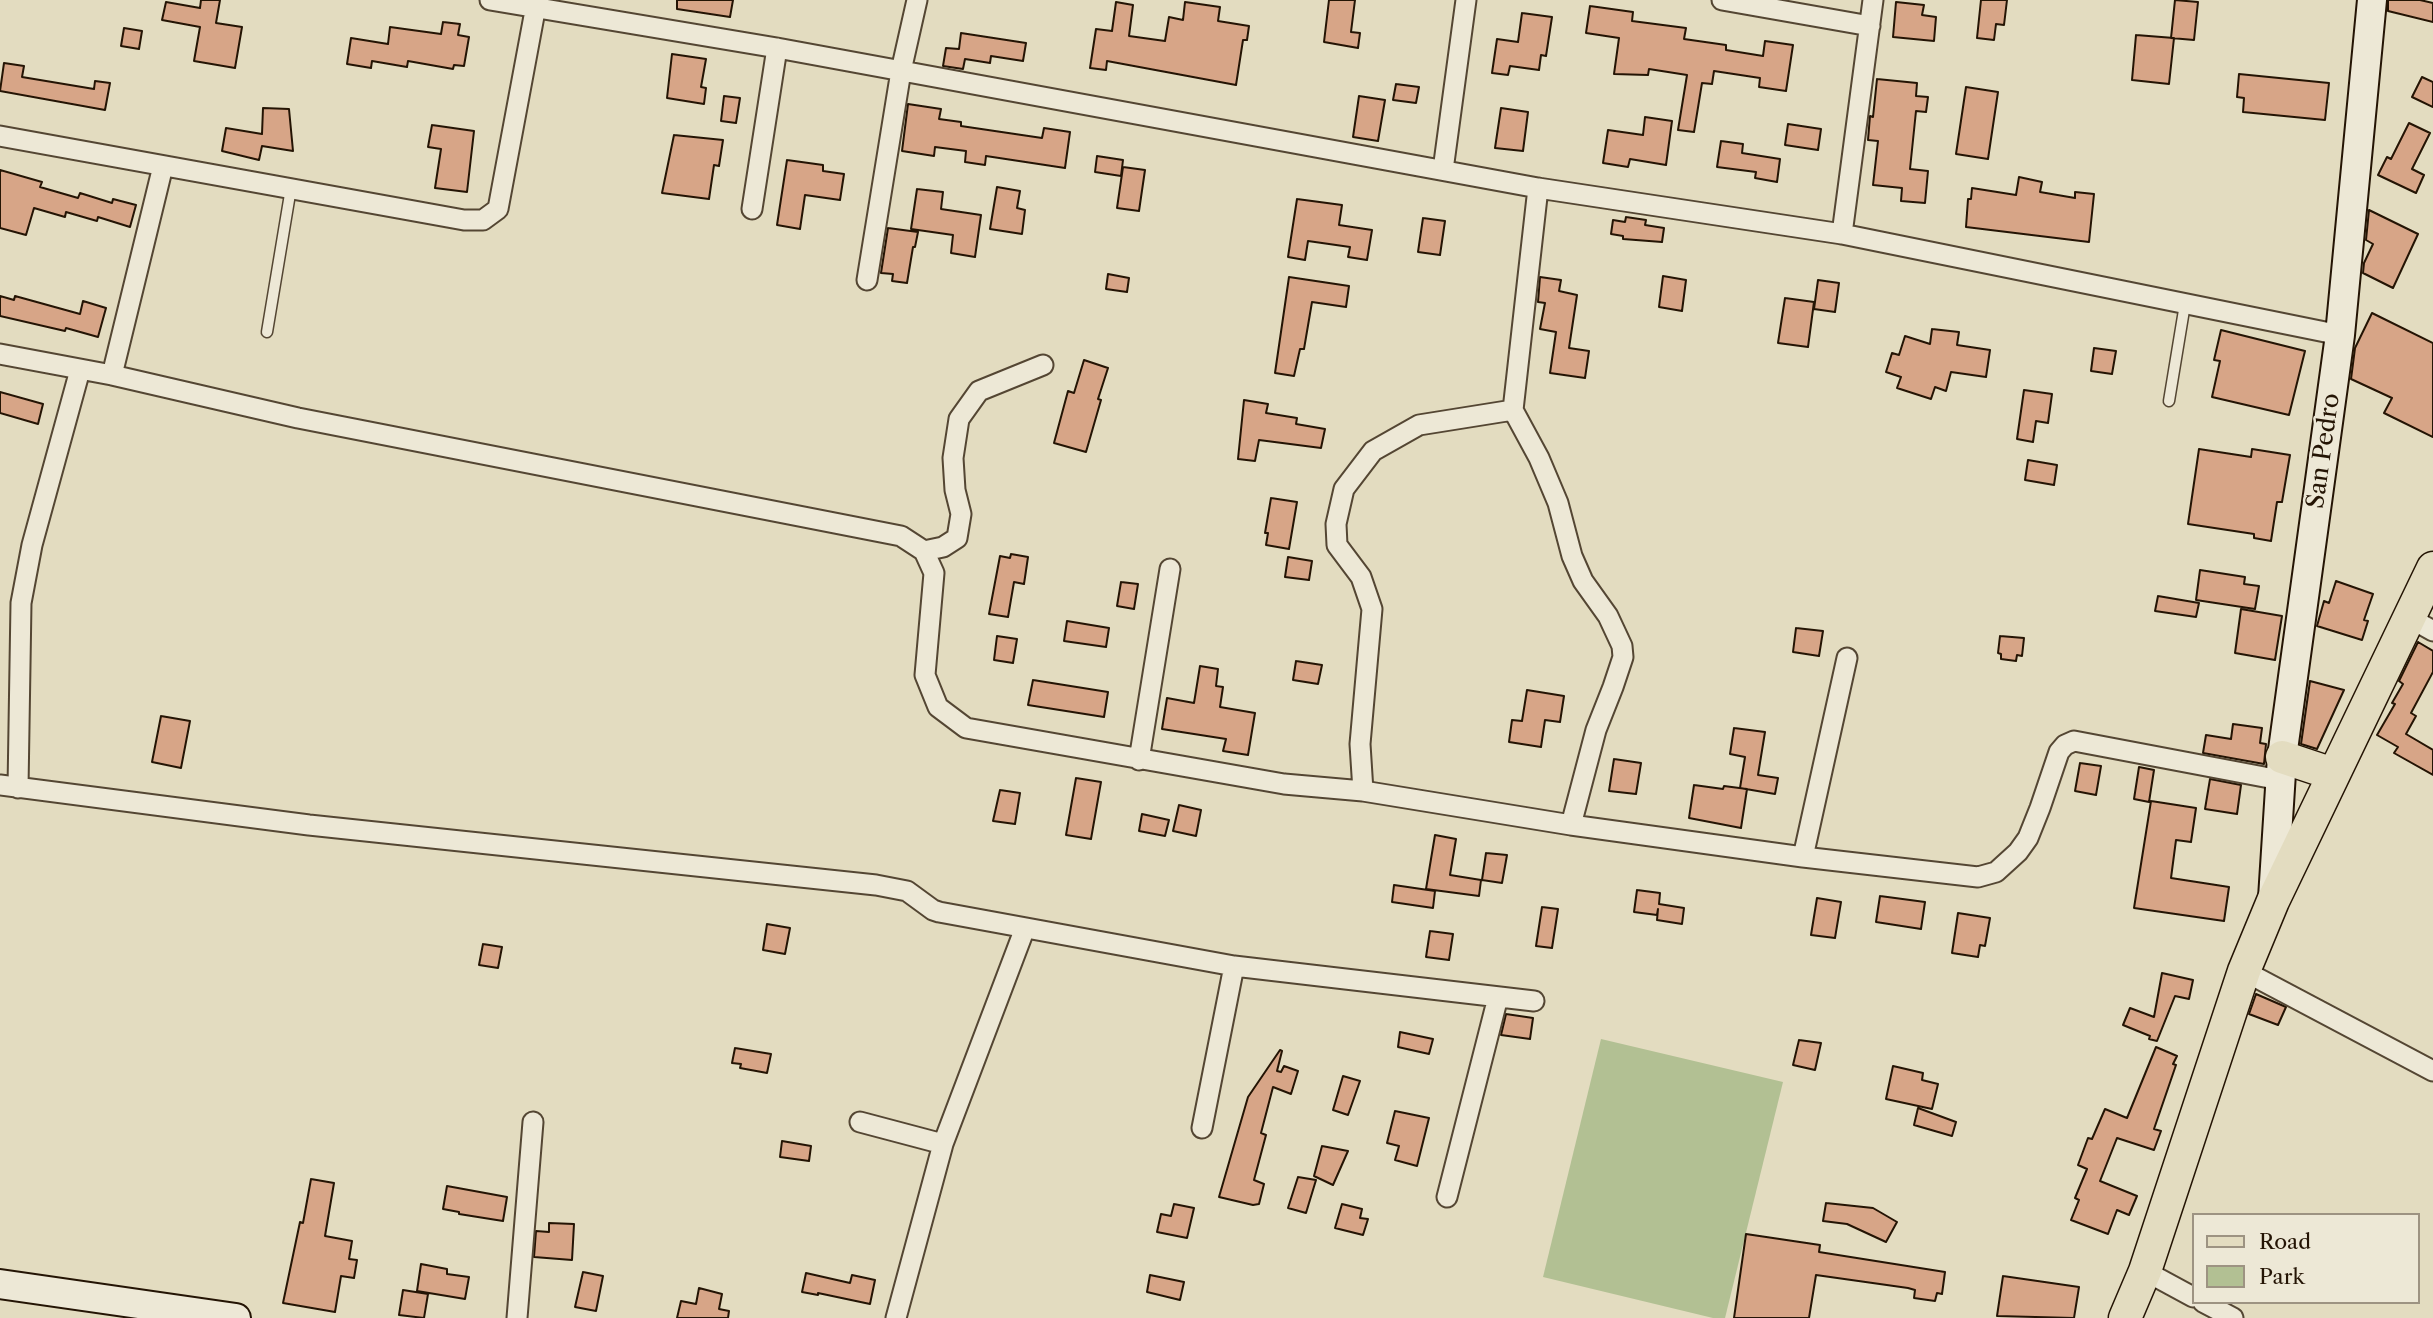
<!DOCTYPE html>
<html>
<head>
<meta charset="utf-8">
<style>
	body { margin:0 }
	#map { position:relative; width:2433px; height:1318px; overflow:hidden; background:#e3dcc0; font-family:"Libre Caslon Text",serif }
	canvas { display:block }
	.legend { position:absolute; left:2192px; top:1213px; width:228px; height:91px; box-sizing:border-box; background:#ede8d6; border:2px solid #9d9382; margin:0; padding:9px 12px; list-style:none; font-size:21px; color:#241404 }
	.legend li { display:flex; align-items:center; gap:14px; height:35px }
	.legend b { width:35px; border:2px solid #9d9382 }
</style>
</head>
<body>
<div id="map">
<canvas width="2433" height="1318"></canvas>
<ul class="legend">
<li><b style="height:9px;background:#e3dcc0"></b>Road</li>
<li><b style="height:19px;background:#b2c093"></b>Park</li>
</ul>
</div>
<script>
const ctx = document.querySelector('canvas').getContext('2d');
ctx.lineJoin = 'round';
function paint(path, color) { ctx.fillStyle = color; ctx.fill(path, 'evenodd'); }
const toPath = rows => new Path2D(rows.map(r => 'M' + r).join(''));
function trace(path, color, width, dash) { ctx.strokeStyle = color; ctx.lineWidth = width; ctx.lineCap = dash ? 'butt' : 'round'; ctx.setLineDash(dash || []); ctx.stroke(path); }
function write(font, color, halo, rows, align = 'center') {
  ctx.font = font + ' "Libre Caslon Text",serif'; ctx.lineWidth = 5; ctx.setLineDash([]); ctx.textBaseline = 'middle'; ctx.strokeStyle = halo; ctx.fillStyle = color; for (const [text, x, y, turn = 0] of rows) {
    ctx.save(); ctx.translate(x, y); ctx.rotate((+turn || 0) * Math.PI / 180); ctx.textAlign = isNaN(turn) ? turn : align; if (halo) ctx.strokeText(text, 0, 0); ctx.fillText(text, 0, 0); ctx.restore();
  }
}
const green = toPath([
	[1601,1039,1783,1082,1725,1318,1713,1318,1543,1277]
]);
const building = toPath([
	[201,0,220,0,216,23,242,27,235,68,194,61,200,27,162,20,166,2,200,8,201,0],
	[677,0,733,0,730,17,677,9,677,0],
	[1329,0,1355,0,1351,32,1360,33,1358,48,1324,42,1329,0],
	[1981,0,2007,0,2004,25,1996,24,1994,40,1977,38,1981,0],
	[2175,0,2198,2,2194,40,2171,38,2175,0],
	[2388,0,2420,0,2433,3,2433,22,2388,11,2388,0],
	[1116,2,1133,5,1129,36,1165,41,1169,17,1183,20,1185,2,1220,7,1218,21,1249,26,1247,40,1243,40,1236,85,1107,61,1106,70,1090,68,1096,29,1112,31,1116,2],
	[1896,2,1924,5,1922,15,1936,17,1934,41,1893,37,1896,2],
	[1590,6,1633,12,1632,21,1686,28,1684,39,1726,45,1726,50,1763,56,1765,41,1793,45,1786,91,1759,87,1760,78,1714,71,1712,84,1702,83,1694,132,1678,130,1687,75,1649,69,1648,75,1614,74,1619,38,1586,33,1590,6],
	[1522,13,1552,17,1546,56,1541,55,1539,70,1510,66,1508,75,1492,73,1497,39,1518,42,1522,13],
	[443,22,460,24,458,35,469,37,464,66,454,65,453,69,408,61,407,67,372,61,371,68,347,64,351,38,388,44,390,27,441,34,443,22],
	[124,28,142,31,139,49,121,46,124,28],
	[961,33,1026,43,1023,61,991,56,990,63,965,59,963,69,943,66,946,48,959,49,961,33],
	[2136,35,2174,38,2169,84,2132,80,2136,35],
	[672,54,706,59,701,87,706,88,704,104,667,98,672,54],
	[4,63,24,66,22,77,94,89,95,81,110,83,105,110,0,91,4,63],
	[2239,74,2329,83,2325,120,2243,112,2244,98,2237,97,2239,74],
	[2422,77,2433,82,2433,107,2412,97,2422,77],
	[1877,79,1917,83,1916,96,1928,97,1926,112,1916,111,1910,169,1928,171,1925,203,1901,201,1902,188,1873,185,1878,141,1868,140,1870,116,1873,117,1877,79],
	[1396,84,1419,87,1416,103,1393,100,1396,84],
	[1966,87,1998,92,1988,159,1956,154,1966,87],
	[724,96,740,98,736,123,721,121,724,96],
	[1359,96,1385,100,1378,141,1353,137,1359,96],
	[908,104,941,109,939,119,961,122,961,126,1042,138,1044,128,1070,132,1065,168,986,156,985,165,965,162,966,151,935,147,934,156,902,151,908,104],
	[263,108,289,109,293,151,262,146,259,160,222,151,226,128,262,134,263,108],
	[1501,108,1528,112,1523,151,1495,148,1501,108],
	[1645,117,1672,121,1666,165,1630,159,1628,167,1603,163,1608,130,1643,135,1645,117],
	[2409,123,2430,133,2412,169,2424,175,2416,193,2378,175,2387,157,2391,159,2409,123],
	[1788,124,1821,129,1818,150,1785,145,1788,124],
	[432,125,474,131,467,192,435,188,441,149,428,147,432,125],
	[674,135,723,140,719,166,714,165,709,199,662,193,674,135],
	[1721,141,1743,144,1742,153,1780,159,1777,182,1755,178,1756,172,1717,167,1721,141],
	[1097,156,1123,160,1121,176,1095,172,1097,156],
	[787,160,823,165,823,171,844,174,840,200,805,195,800,229,777,225,787,160],
	[1123,167,1145,170,1139,211,1117,208,1123,167],
	[0,170,42,182,40,187,78,198,80,193,112,203,113,199,136,205,130,227,98,217,97,221,66,212,65,217,34,208,26,235,0,228,0,170],
	[2019,177,2042,182,2040,192,2075,198,2075,192,2094,194,2089,242,1966,227,1968,199,1971,199,1972,188,2016,195,2019,177],
	[997,187,1020,191,1017,208,1025,210,1022,234,990,229,997,187],
	[917,189,943,192,941,209,981,215,975,257,951,253,953,235,911,229,917,189],
	[1297,199,1342,205,1339,225,1372,230,1367,260,1348,257,1350,247,1308,241,1305,260,1288,257,1297,199],
	[2369,210,2418,234,2393,288,2363,273,2364,263,2373,244,2366,240,2369,210],
	[1626,217,1646,220,1645,225,1664,228,1662,242,1623,239,1623,236,1611,234,1613,220,1625,222,1626,217],
	[1423,218,1445,221,1440,255,1418,252,1423,218],
	[888,228,918,232,915,247,913,247,907,283,892,281,893,274,881,273,888,228],
	[1108,274,1129,278,1127,292,1106,289,1108,274],
	[1663,276,1686,280,1682,311,1659,307,1663,276],
	[1289,277,1349,286,1346,307,1312,302,1304,349,1300,349,1294,376,1275,373,1289,277],
	[1540,277,1561,280,1559,291,1577,295,1569,348,1589,351,1585,378,1550,373,1556,332,1540,329,1545,303,1538,302,1540,277],
	[1818,280,1839,283,1835,312,1814,309,1818,280],
	[0,296,14,300,15,296,80,314,83,301,106,308,98,337,66,328,65,331,0,316,0,296],
	[1785,298,1814,302,1808,347,1778,343,1785,298],
	[2372,313,2433,343,2433,437,2384,413,2392,398,2351,379,2355,348,2372,313],
	[1932,329,1959,332,1957,345,1990,350,1986,377,1951,372,1946,391,1935,387,1931,399,1897,388,1901,377,1886,372,1892,353,1899,355,1905,336,1930,344,1932,329],
	[2221,330,2305,351,2289,415,2212,397,2220,361,2214,360,2221,330],
	[2094,348,2116,351,2112,374,2091,371,2094,348],
	[1084,360,1108,368,1098,399,1101,400,1086,452,1054,443,1068,391,1074,393,1084,360],
	[2024,390,2052,394,2048,423,2036,421,2033,442,2017,439,2024,390],
	[0,392,43,404,38,424,0,413,0,392],
	[1244,400,1268,404,1266,413,1297,418,1296,424,1325,429,1321,448,1259,440,1255,461,1238,459,1244,400],
	[2199,449,2251,457,2252,449,2290,455,2282,502,2277,502,2271,541,2254,538,2254,534,2188,524,2199,449],
	[2028,460,2057,465,2054,485,2025,480,2028,460],
	[1271,498,1297,502,1289,549,1266,545,1268,533,1265,533,1271,498],
	[1011,554,1028,557,1024,584,1014,582,1008,617,989,614,1000,556,1010,558,1011,554],
	[1288,557,1312,561,1309,580,1285,577,1288,557],
	[2200,570,2245,577,2244,584,2259,586,2255,609,2196,600,2200,570],
	[2336,581,2373,594,2364,620,2368,621,2362,640,2317,626,2324,601,2329,603,2336,581],
	[1121,582,1138,584,1134,609,1117,606,1121,582],
	[2158,596,2199,603,2196,617,2155,611,2158,596],
	[2241,609,2282,616,2275,660,2235,653,2241,609],
	[1067,621,1109,628,1106,647,1064,641,1067,621],
	[1796,628,1823,631,1819,656,1793,652,1796,628],
	[997,636,1017,639,1013,663,994,660,997,636],
	[2000,636,2024,638,2022,656,2017,655,2016,661,2001,659,2001,654,1998,653,2000,636],
	[2418,642,2433,651,2433,672,2411,713,2416,716,2406,734,2433,750,2433,775,2394,753,2398,747,2377,735,2395,704,2392,703,2403,684,2399,681,2418,642],
	[1296,661,1322,665,1318,684,1293,680,1296,661],
	[1200,666,1218,669,1216,686,1223,687,1220,707,1255,713,1248,755,1223,751,1226,739,1162,729,1167,698,1194,703,1200,666],
	[1033,680,1108,692,1104,717,1028,705,1033,680],
	[2310,681,2344,690,2317,749,2301,744,2310,681],
	[1527,690,1564,696,1560,722,1545,720,1541,747,1509,742,1512,720,1522,721,1527,690],
	[161,716,190,721,181,768,152,762,161,716],
	[2233,724,2262,728,2260,743,2266,744,2264,764,2203,753,2206,735,2231,739,2233,724],
	[1734,728,1765,732,1758,775,1778,778,1775,794,1740,788,1745,757,1730,754,1734,728],
	[1614,759,1641,763,1636,794,1609,791,1614,759],
	[2080,763,2101,766,2096,795,2075,791,2080,763],
	[2139,767,2154,770,2149,802,2134,799,2139,767],
	[1076,778,1101,782,1091,839,1066,835,1076,778],
	[2210,779,2241,785,2237,814,2205,809,2210,779],
	[1694,785,1723,789,1724,786,1747,789,1741,828,1689,818,1694,785],
	[1000,790,1020,793,1015,824,993,821,1000,790],
	[2151,801,2196,808,2191,842,2176,840,2171,878,2229,887,2224,921,2134,908,2151,801],
	[1179,805,1201,810,1196,836,1173,831,1179,805],
	[1142,814,1169,820,1165,836,1139,831,1142,814],
	[1435,835,1456,839,1450,875,1481,880,1479,896,1426,889,1435,835],
	[1486,853,1507,855,1502,883,1482,880,1486,853],
	[1394,885,1435,891,1433,908,1392,902,1394,885],
	[1637,890,1660,893,1659,904,1684,908,1682,924,1657,920,1658,909,1657,915,1634,912,1637,890],
	[1880,896,1925,902,1921,929,1876,922,1880,896],
	[1817,898,1841,902,1835,938,1811,935,1817,898],
	[1542,907,1558,909,1552,948,1536,946,1542,907],
	[1958,913,1990,918,1985,946,1980,945,1978,957,1952,953,1958,913],
	[767,924,790,928,785,954,763,950,767,924],
	[1430,931,1453,934,1449,960,1426,957,1430,931],
	[483,944,502,947,498,968,479,965,483,944],
	[2162,973,2193,980,2189,999,2175,996,2157,1041,2149,1039,2150,1036,2123,1025,2130,1008,2154,1017,2162,973],
	[2256,994,2286,1007,2278,1025,2249,1014,2256,994],
	[1506,1014,1533,1018,1530,1039,1501,1035,1506,1014],
	[1400,1032,1433,1039,1429,1054,1398,1047,1400,1032],
	[1799,1040,1821,1043,1815,1070,1793,1065,1799,1040],
	[2156,1047,2177,1056,2173,1064,2176,1065,2154,1129,2161,1131,2154,1150,2117,1138,2100,1181,2137,1196,2129,1215,2117,1210,2108,1234,2071,1220,2079,1200,2075,1198,2087,1169,2078,1165,2088,1138,2092,1139,2105,1109,2127,1118,2156,1047],
	[735,1048,771,1054,767,1073,740,1068,741,1064,732,1063,735,1048],
	[1280,1050,1282,1051,1277,1071,1281,1072,1284,1066,1298,1071,1291,1094,1273,1087,1261,1133,1266,1135,1254,1180,1264,1184,1259,1204,1253,1205,1219,1197,1248,1097,1280,1050],
	[1893,1066,1923,1073,1922,1080,1938,1084,1932,1109,1886,1099,1893,1066],
	[1343,1076,1360,1081,1348,1115,1333,1110,1343,1076],
	[1918,1108,1956,1122,1952,1136,1914,1125,1918,1108],
	[1395,1111,1429,1118,1417,1166,1395,1160,1399,1146,1387,1143,1395,1111],
	[782,1141,811,1146,809,1161,780,1157,782,1141],
	[1322,1146,1348,1151,1333,1185,1314,1176,1322,1146],
	[1298,1177,1316,1180,1306,1213,1288,1208,1298,1177],
	[311,1179,334,1183,325,1236,352,1241,349,1259,357,1260,354,1278,341,1276,335,1312,283,1303,300,1222,303,1223,311,1179],
	[447,1186,507,1197,503,1221,459,1214,459,1212,443,1209,447,1186],
	[1826,1203,1873,1208,1897,1222,1886,1242,1847,1224,1823,1221,1826,1203],
	[1174,1204,1194,1208,1187,1238,1157,1232,1161,1214,1171,1216,1174,1204],
	[1342,1204,1362,1209,1360,1218,1368,1219,1363,1235,1335,1228,1342,1204],
	[549,1223,574,1224,572,1260,534,1257,536,1231,549,1232,549,1223],
	[1746,1234,1820,1245,1819,1252,1945,1272,1942,1294,1937,1293,1935,1301,1914,1298,1915,1290,1908,1288,1816,1275,1809,1318,1734,1318,1746,1234],
	[421,1264,447,1269,447,1274,469,1277,465,1299,417,1291,421,1264],
	[583,1272,603,1276,596,1311,575,1307,583,1272],
	[806,1273,850,1283,852,1275,875,1280,870,1304,818,1293,818,1295,802,1292,806,1273],
	[1150,1275,1184,1282,1180,1300,1147,1292,1150,1275],
	[2003,1276,2079,1287,2074,1318,1997,1316,2003,1276],
	[699,1288,722,1294,719,1309,729,1311,728,1318,677,1318,681,1301,696,1304,699,1288],
	[403,1290,428,1294,424,1318,399,1315,403,1290]
]);
const service = toPath([
	[267,332,291,188],
	[2169,401,2185,304]
]);
const minor = toPath([
	[490,0,777,48,1538,188,1842,234,2340,335],
	[1722,0,1870,26],
	[0,136,464,220,483,220,498,209,537,0],
	[1443,170,1466,0],
	[1538,188,1513,410,1539,458,1558,503,1572,556,1583,581,1608,616,1622,646,1623,657,1613,687,1596,730,1571,825],
	[752,209,777,48],
	[1842,234,1873,0],
	[867,280,901,71,917,0],
	[0,354,112,375,298,418,901,536,924,551,934,573,925,675,938,707,966,728,1284,784,1363,791,1571,825,1803,857,1978,877,1996,872,2018,852,2028,838,2040,808,2059,752,2065,745,2074,741,2280,780],
	[112,375,163,166],
	[924,551,943,547,957,538,961,514,955,490,953,458,959,419,979,391,1043,365],
	[2408,617,2433,631],
	[1139,760,1170,569],
	[0,785,309,825,876,885,907,891,933,910,939,912,1234,966,1534,1001],
	[18,788,21,603,32,545,80,370],
	[1363,791,1360,744,1372,609,1361,577,1337,545,1336,524,1344,489,1373,451,1419,425,1513,410],
	[1803,857,1847,658],
	[2244,971,2433,1071],
	[860,1122,943,1144],
	[1202,1128,1234,966],
	[1447,1197,1498,997],
	[2145,1271,2193,1297],
	[2203,1302,2233,1318],
	[517,1318,533,1122],
	[896,1318,943,1144,1025,928]
]);
const secondary = toPath([
	[2273,898,2282,757,2340,335,2372,0],
	[0,1284,236,1318]
]);
const primary = toPath([
	[2282,757,2333,774],
	[2125,1318,2145,1271,2244,971,2273,901,2433,568]
]);
const streetNames = [
	["San Pedro",2324,451,-82]
];
paint(green, '#b2c093');
paint(building, '#d7a587');
trace(building, '#241404', 2);
trace(service, '#544633', 13);
trace(minor, '#544633', 23);
trace(secondary, '#241404', 32);
trace(primary, '#241404', 35);
trace(service, '#ede8d6', 10);
trace(minor, '#ede8d6', 19);
trace(secondary, '#ede8d6', 28);
trace(primary, '#e3dcc0', 32);
write('24px', '#241404', '#ede8d6', streetNames);
</script>
</body>
</html>
